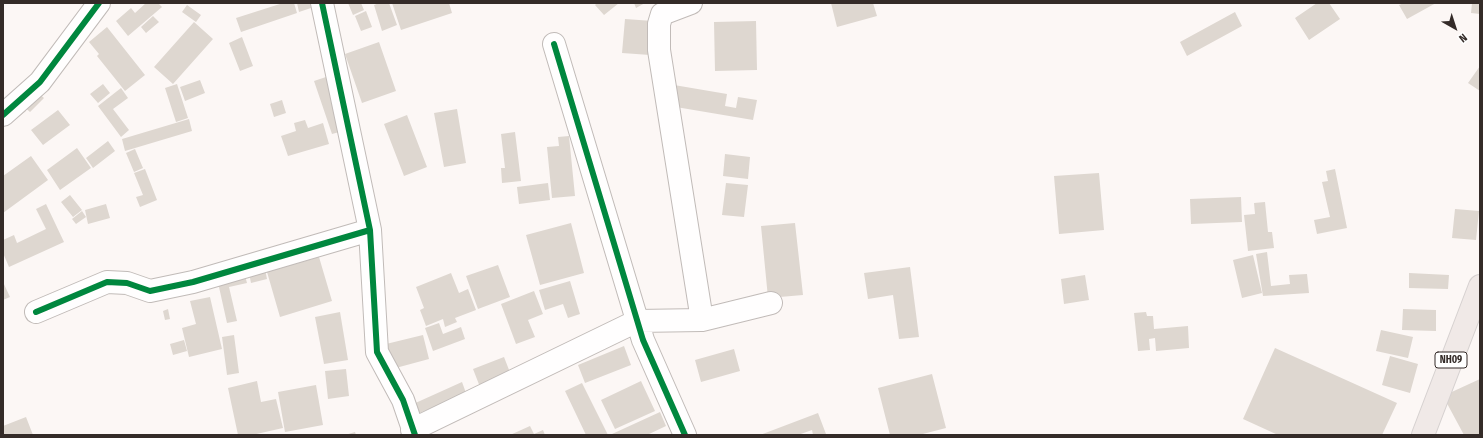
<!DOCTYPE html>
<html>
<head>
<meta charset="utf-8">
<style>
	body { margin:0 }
	#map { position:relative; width:1483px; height:438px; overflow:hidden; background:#fcf7f5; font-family:"Fira Sans Condensed",sans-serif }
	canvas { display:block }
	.frame { position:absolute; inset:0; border:4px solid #342b28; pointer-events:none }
	.north { position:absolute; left:1435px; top:8px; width:40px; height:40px; -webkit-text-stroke:3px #fff; paint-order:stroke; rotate:141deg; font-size:11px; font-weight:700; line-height:16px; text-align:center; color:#342b28 }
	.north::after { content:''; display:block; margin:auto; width:14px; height:18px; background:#342b28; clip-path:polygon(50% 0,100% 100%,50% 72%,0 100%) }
</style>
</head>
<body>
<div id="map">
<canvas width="1483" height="438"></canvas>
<div class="frame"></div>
<div class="north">N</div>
</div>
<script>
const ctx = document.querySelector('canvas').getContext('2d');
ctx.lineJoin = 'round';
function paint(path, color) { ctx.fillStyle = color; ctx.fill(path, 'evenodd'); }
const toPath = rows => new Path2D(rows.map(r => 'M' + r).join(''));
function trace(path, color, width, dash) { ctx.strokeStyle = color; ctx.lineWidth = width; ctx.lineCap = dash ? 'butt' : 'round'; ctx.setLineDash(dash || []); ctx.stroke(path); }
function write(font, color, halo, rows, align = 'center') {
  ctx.font = font + ' "Fira Sans Condensed",sans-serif'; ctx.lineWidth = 3; ctx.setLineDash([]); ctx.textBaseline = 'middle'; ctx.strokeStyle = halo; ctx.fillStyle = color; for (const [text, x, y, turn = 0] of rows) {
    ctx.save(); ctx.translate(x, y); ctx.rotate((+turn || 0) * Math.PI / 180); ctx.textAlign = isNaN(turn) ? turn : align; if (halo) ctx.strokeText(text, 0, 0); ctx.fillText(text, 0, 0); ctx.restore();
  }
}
const building = toPath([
	[146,3,158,3,162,7,128,36,116,21,131,8,135,13],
	[283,3,294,3,297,13,241,32,236,18],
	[297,3,310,3,311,8,299,12],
	[348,3,361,3,364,10,353,15],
	[379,3,389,3,397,25,382,31,374,5],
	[392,3,449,3,452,13,401,30],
	[597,3,619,3,604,15,595,5],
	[634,3,645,3,636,8],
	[831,3,873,3,877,16,837,27],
	[1317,3,1329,3,1340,19,1309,40,1295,18],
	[1404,3,1436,3,1407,19,1399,5],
	[1472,3,1480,3,1480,14,1471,13],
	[187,5,201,15,196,22,182,12],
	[366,11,372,27,361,31,355,16],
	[1235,12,1242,26,1187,56,1180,42],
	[153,16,159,22,146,33,141,27],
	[625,19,653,21,650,55,622,53],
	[756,21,757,70,715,71,714,22],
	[194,22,213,39,173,84,154,67],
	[107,27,145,75,125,91,97,56,99,54,89,42],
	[242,37,253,66,240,71,229,43],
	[379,42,396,91,362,103,345,54],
	[1480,66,1480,91,1468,83],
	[326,77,343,131,332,134,314,81],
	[200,80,205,93,185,101,180,87],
	[103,84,110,93,98,103,90,94],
	[177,84,188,118,176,122,165,88],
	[674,85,727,94,725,106,736,108,738,97,757,100,753,120,670,106],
	[121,88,128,98,113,109,129,130,121,137,98,106],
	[36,91,44,98,30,112,22,105],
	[282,100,286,113,274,117,270,104],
	[22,106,26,111,15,120,11,115],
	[457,109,466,163,444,167,434,113],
	[58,110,70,125,43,145,31,130],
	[407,115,427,167,404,176,384,124],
	[189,119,192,131,125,151,122,139],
	[305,120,308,128,323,123,329,144,288,156,281,136,296,131,294,123],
	[515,132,521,181,502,183,501,168,505,168,501,134],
	[569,136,575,196,552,198,547,147,559,146,558,137],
	[108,141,115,151,93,168,86,158],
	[77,148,91,168,60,190,47,170],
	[135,149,143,168,134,172,126,153],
	[725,154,750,157,748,179,723,176],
	[31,156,48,180,3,213,3,176],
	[145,169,157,200,140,207,136,197,143,195,134,173],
	[1335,169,1347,228,1317,234,1314,220,1330,217,1322,182,1328,181,1326,171],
	[1099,173,1104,230,1059,234,1054,176],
	[548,183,550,200,519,204,517,187],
	[726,183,748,185,744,217,722,215],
	[70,195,82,210,73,217,61,202],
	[1241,197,1242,222,1191,224,1190,199],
	[1265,202,1268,232,1272,232,1274,248,1248,251,1244,215,1255,214,1254,203],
	[46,204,64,242,9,267,3,253,3,240,14,235,17,243,46,229,36,209],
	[106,204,110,218,88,224,85,210],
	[1455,209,1479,211,1476,240,1452,238],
	[82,211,86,217,76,224,72,219],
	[571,223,584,273,540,285,526,235],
	[795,223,803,295,768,298,761,226],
	[1267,252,1271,286,1290,284,1289,275,1307,274,1309,293,1263,296,1256,254],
	[1253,255,1262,293,1242,298,1233,260],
	[319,257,332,301,280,317,267,272],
	[498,265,510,297,478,309,466,276],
	[910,267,919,337,899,339,893,295,868,299,864,273],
	[265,269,267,279,251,283,249,273],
	[244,272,247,283,229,287,237,321,227,323,217,278],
	[451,273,459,293,468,289,476,310,455,318,457,322,445,327,443,319,426,326,420,310,424,308,416,287],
	[1409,273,1449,275,1448,289,1409,288],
	[1085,275,1089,300,1064,304,1061,279],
	[570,281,580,314,568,318,563,304,545,310,539,290],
	[3,282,10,297,3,300],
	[534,291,543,314,528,320,535,337,516,344,501,304],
	[210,297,222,349,189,357,182,328,196,324,190,301],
	[168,309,170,319,165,320,163,311],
	[1403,309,1436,310,1436,331,1402,330],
	[340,312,348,360,324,364,315,317],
	[1146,312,1147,316,1153,316,1154,329,1188,326,1189,348,1156,351,1155,338,1149,339,1150,350,1138,351,1134,313],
	[439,323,443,334,461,327,465,339,433,351,425,328],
	[1381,330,1413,337,1408,358,1376,351],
	[234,335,239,373,227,375,222,337],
	[423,335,429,359,392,369,386,344],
	[184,340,187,351,173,355,170,344],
	[624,346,631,365,585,383,578,365],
	[1275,348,1397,403,1382,435,1278,435,1243,419],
	[734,349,740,371,701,382,695,360],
	[1390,356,1418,364,1410,393,1382,385],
	[504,357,511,375,480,387,473,369],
	[346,369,349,396,328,399,325,371],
	[932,374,946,428,919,435,890,435,878,388],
	[1480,379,1480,435,1464,435,1443,396],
	[257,381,261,402,276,399,283,428,252,435,238,435,228,388],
	[641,381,655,411,615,429,601,400],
	[462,382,466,393,415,415,411,405],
	[582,383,608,435,586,435,565,391],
	[316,385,323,425,285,432,278,392],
	[660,412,666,426,647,435,613,435,612,434],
	[818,413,826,434,824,435,813,435,812,430,798,435,760,435],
	[26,417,33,435,3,435,3,426],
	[530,426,534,434,543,430,545,435,510,435],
	[355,432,356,435,345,435]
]);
const minor = toPath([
	[322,3,370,230,377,352,403,400,415,435],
	[691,3,662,14,659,24,659,50,702,320],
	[554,44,643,340,685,435],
	[3,115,40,82,99,3],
	[36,312,107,282,127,283,150,291,193,282,370,230],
	[412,430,637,321,702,320,771,303]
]);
const major = toPath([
	[1423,435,1480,286]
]);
const cycleway = toPath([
	[322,3,370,230,377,352,403,400,415,435],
	[554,44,643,340,685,435],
	[3,115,40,82,99,3],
	[36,312,107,282,127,283,150,291,193,282,370,230]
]);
const shields = [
	[1451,360,32]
];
const shieldNames = [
	["NH09",1451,360]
];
paint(building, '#ded7d0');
trace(minor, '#c1bbb8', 24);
trace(major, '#d6d1d0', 24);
trace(minor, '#fffefe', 22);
trace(major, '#f0e9e7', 22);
trace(cycleway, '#00873e', 6);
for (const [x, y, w] of shields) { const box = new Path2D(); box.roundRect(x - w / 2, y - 8, w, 16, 3); ctx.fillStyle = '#fff'; ctx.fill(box); trace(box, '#342b28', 1); }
write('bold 10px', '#342b28', null, shieldNames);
</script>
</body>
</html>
